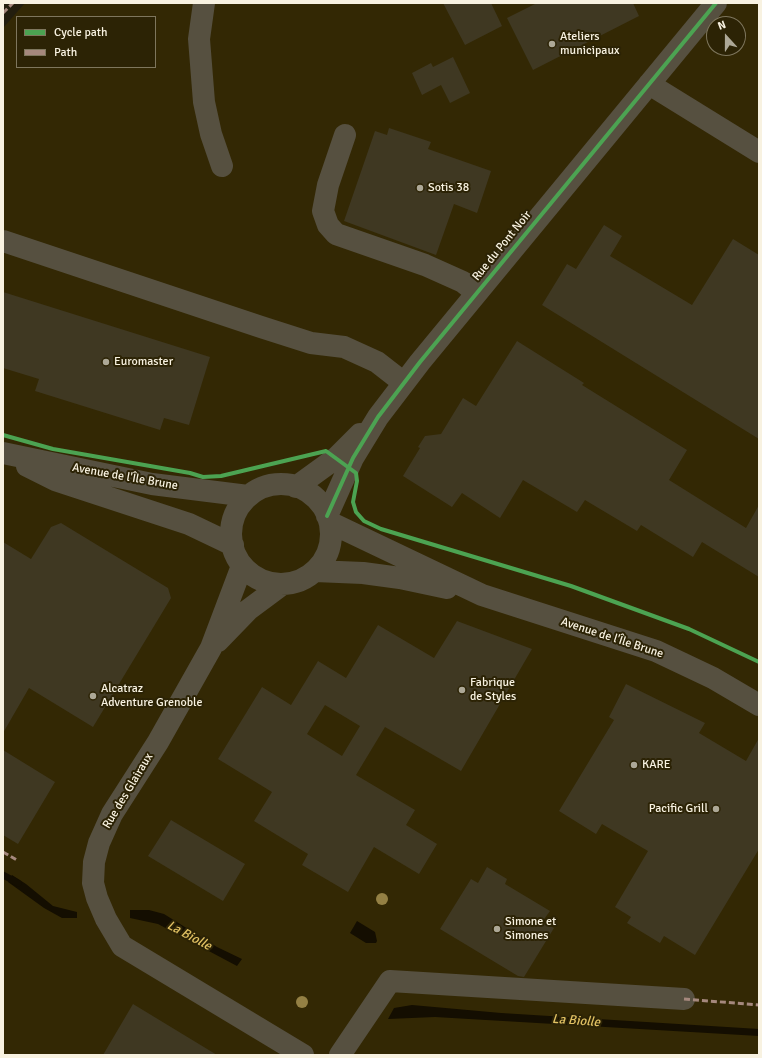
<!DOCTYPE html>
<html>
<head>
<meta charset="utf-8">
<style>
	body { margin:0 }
	#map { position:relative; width:762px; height:1058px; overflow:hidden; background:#231e0e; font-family:Signika,sans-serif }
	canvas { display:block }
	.frame { position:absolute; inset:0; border:4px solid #f8f2e1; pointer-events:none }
	.legend { position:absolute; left:16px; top:16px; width:140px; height:52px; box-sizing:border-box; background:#2c2305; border:1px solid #7e765d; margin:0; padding:5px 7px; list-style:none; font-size:12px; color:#f8f2e1 }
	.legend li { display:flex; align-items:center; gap:8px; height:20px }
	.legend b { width:20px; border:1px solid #7e765d }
	.north { position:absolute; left:706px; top:16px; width:40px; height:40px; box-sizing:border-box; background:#2c2305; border:1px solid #7e765d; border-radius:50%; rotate:339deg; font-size:11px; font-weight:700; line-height:16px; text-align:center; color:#f8f2e1 }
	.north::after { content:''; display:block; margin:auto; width:14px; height:18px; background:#ada897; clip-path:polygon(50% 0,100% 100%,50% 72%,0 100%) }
</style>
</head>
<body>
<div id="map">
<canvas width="762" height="1058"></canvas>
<div class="frame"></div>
<ul class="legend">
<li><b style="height:5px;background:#4ca352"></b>Cycle path</li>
<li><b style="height:5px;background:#a5887d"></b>Path</li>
</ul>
<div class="north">N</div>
</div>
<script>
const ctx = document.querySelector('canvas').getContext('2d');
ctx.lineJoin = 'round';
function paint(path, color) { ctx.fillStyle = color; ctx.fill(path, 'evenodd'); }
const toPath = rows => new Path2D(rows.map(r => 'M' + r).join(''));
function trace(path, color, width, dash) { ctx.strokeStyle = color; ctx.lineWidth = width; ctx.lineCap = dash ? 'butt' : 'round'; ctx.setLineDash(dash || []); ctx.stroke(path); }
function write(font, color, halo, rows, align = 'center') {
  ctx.font = font + ' Signika,sans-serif'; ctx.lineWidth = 4; ctx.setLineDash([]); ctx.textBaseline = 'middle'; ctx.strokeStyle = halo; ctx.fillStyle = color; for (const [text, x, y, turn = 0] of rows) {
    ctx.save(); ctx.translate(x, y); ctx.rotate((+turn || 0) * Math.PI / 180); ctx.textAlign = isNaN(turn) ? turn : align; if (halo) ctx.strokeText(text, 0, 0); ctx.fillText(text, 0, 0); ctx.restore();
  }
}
const built = toPath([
	[25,3,759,3,759,1055,3,1055,3,28],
	[17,17,155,17,155,67,17,67],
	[714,24,738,24,738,48,714,48]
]);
const water = toPath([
	[12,875,26,884,53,906,77,912,77,918,62,918,44,908,8,882],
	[130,910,149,910,164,914,217,947,242,959,237,966,158,924,130,918],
	[357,921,375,932,377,941,376,943,366,943,350,933],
	[412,1005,501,1013,759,1029,759,1036,435,1017,388,1019,394,1008]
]);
const stream = toPath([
	[3,875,18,883]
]);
const building = toPath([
	[443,3,491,3,502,26,465,45],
	[537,3,633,3,639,16,533,70,507,18],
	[453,57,470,93,450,103,441,85,422,95,412,73,431,63,433,67],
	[389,128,431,142,428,149,491,171,477,213,454,204,436,255,344,221,375,131,387,135],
	[604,225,622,236,610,256,692,305,733,239,759,255,759,439,542,305,567,264,576,269],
	[3,292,210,357,189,425,164,418,160,430,35,391,39,379,3,368],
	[517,341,584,383,582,385,687,450,669,480,746,528,759,505,759,577,702,542,693,557,641,525,637,531,585,500,577,512,523,480,500,518,462,493,452,507,403,476,420,448,418,447,425,436,441,434,463,398,476,406],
	[61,523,168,588,171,598,93,727,29,688,3,733,3,542,31,559,51,527],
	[457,621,532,649,461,771,385,727,356,775,415,810,406,825,437,844,419,874,374,847,348,892,302,865,308,854,254,821,272,792,218,759,262,687,291,705,318,661,346,678,378,625,434,658],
	[325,705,360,726,342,756,307,734],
	[626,684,705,723,699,733,746,761,759,738,759,849,695,955,664,936,660,943,627,923,631,917,615,907,648,851,602,824,596,834,559,811,614,720,609,717],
	[3,750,55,782,18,844,3,835],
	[171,820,245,864,223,901,148,856],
	[487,867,507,879,505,884,550,911,542,922,554,928,524,977,518,976,440,929,471,879,478,883],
	[133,1004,217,1055,103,1055]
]);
const minor = toPath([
	[204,3,199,39,204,102,211,134,222,166],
	[649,84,759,152],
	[345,135,328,185,323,211,328,225,336,234,425,265,463,282,477,293],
	[3,241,261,327,311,343,344,347,377,362,404,383],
	[3,453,152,484,248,496],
	[27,466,55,480,189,524,233,545],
	'231 534a50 50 0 1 1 100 0a50 50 0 1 1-100 0Z',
	[296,487,336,458,360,434],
	[327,516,353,458,378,417,420,362,716,3],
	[331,523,482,595,656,651,713,678,759,705],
	[242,566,211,648,158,742,112,814,99,843,94,862,93,883,97,898,106,919,122,946,303,1055],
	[315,571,363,573,400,578,447,588],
	[218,641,248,610,283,584],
	[340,1055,390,981,684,999]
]);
const quiet = toPath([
	[3,13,13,3],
	[3,852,17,860],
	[684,999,759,1005]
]);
const cycleway = toPath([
	[3,435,53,449,190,473,203,477,221,476,326,451,356,473,357,481,353,502,356,512,364,521,381,529,571,586,689,629,759,662],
	[327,516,353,458,378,417,420,362,716,3]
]);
const trees = [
	[382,899],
	[302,1002]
];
const markers = [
	[552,44,4,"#ada897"],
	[420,188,4,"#ada897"],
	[106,362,4,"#ada897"],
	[462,690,4,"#ada897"],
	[93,696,4,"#ada897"],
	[634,765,4,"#ada897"],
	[716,809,4,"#ada897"],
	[497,929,4,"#ada897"]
];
const poiNames = [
	["Ateliers",560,37],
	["municipaux",560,51],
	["Sotis 38",428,188],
	["Euromaster",114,362],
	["Fabrique",470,683],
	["de Styles",470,697],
	["Alcatraz",101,689],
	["Adventure Grenoble",101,703],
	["KARE",642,765],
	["Pacific Grill",708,809,"right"],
	["Simone et",505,922],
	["Simones",505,936]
];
const streetNames = [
	["Rue du Pont Noir",502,246,-51],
	["Avenue de l'Île Brune",125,477,10],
	["Avenue de l'Île Brune",612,638,18],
	["Rue des Glairaux",128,791,-59]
];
const waterNames = [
	["La Biolle",189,936,28],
	["La Biolle",576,1021,4]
];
paint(built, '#332804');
paint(water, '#140e01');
trace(stream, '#140e01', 7);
paint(building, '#3f3822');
trace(minor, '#565040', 22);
trace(quiet, '#a5887d', 3, [6, 3]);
trace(cycleway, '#4ca352', 4);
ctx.fillStyle = '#948044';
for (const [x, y] of trees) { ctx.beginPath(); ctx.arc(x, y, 6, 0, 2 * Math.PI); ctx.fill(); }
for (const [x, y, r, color] of markers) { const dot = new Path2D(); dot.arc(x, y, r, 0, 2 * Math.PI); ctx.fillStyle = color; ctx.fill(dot); trace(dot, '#2c2305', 1.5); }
write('12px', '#f8f2e1', '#2c2305', poiNames, 'left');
write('12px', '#f8f2e1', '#2c2305', streetNames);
write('italic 13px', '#e1c163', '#2c2305', waterNames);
</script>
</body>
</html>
